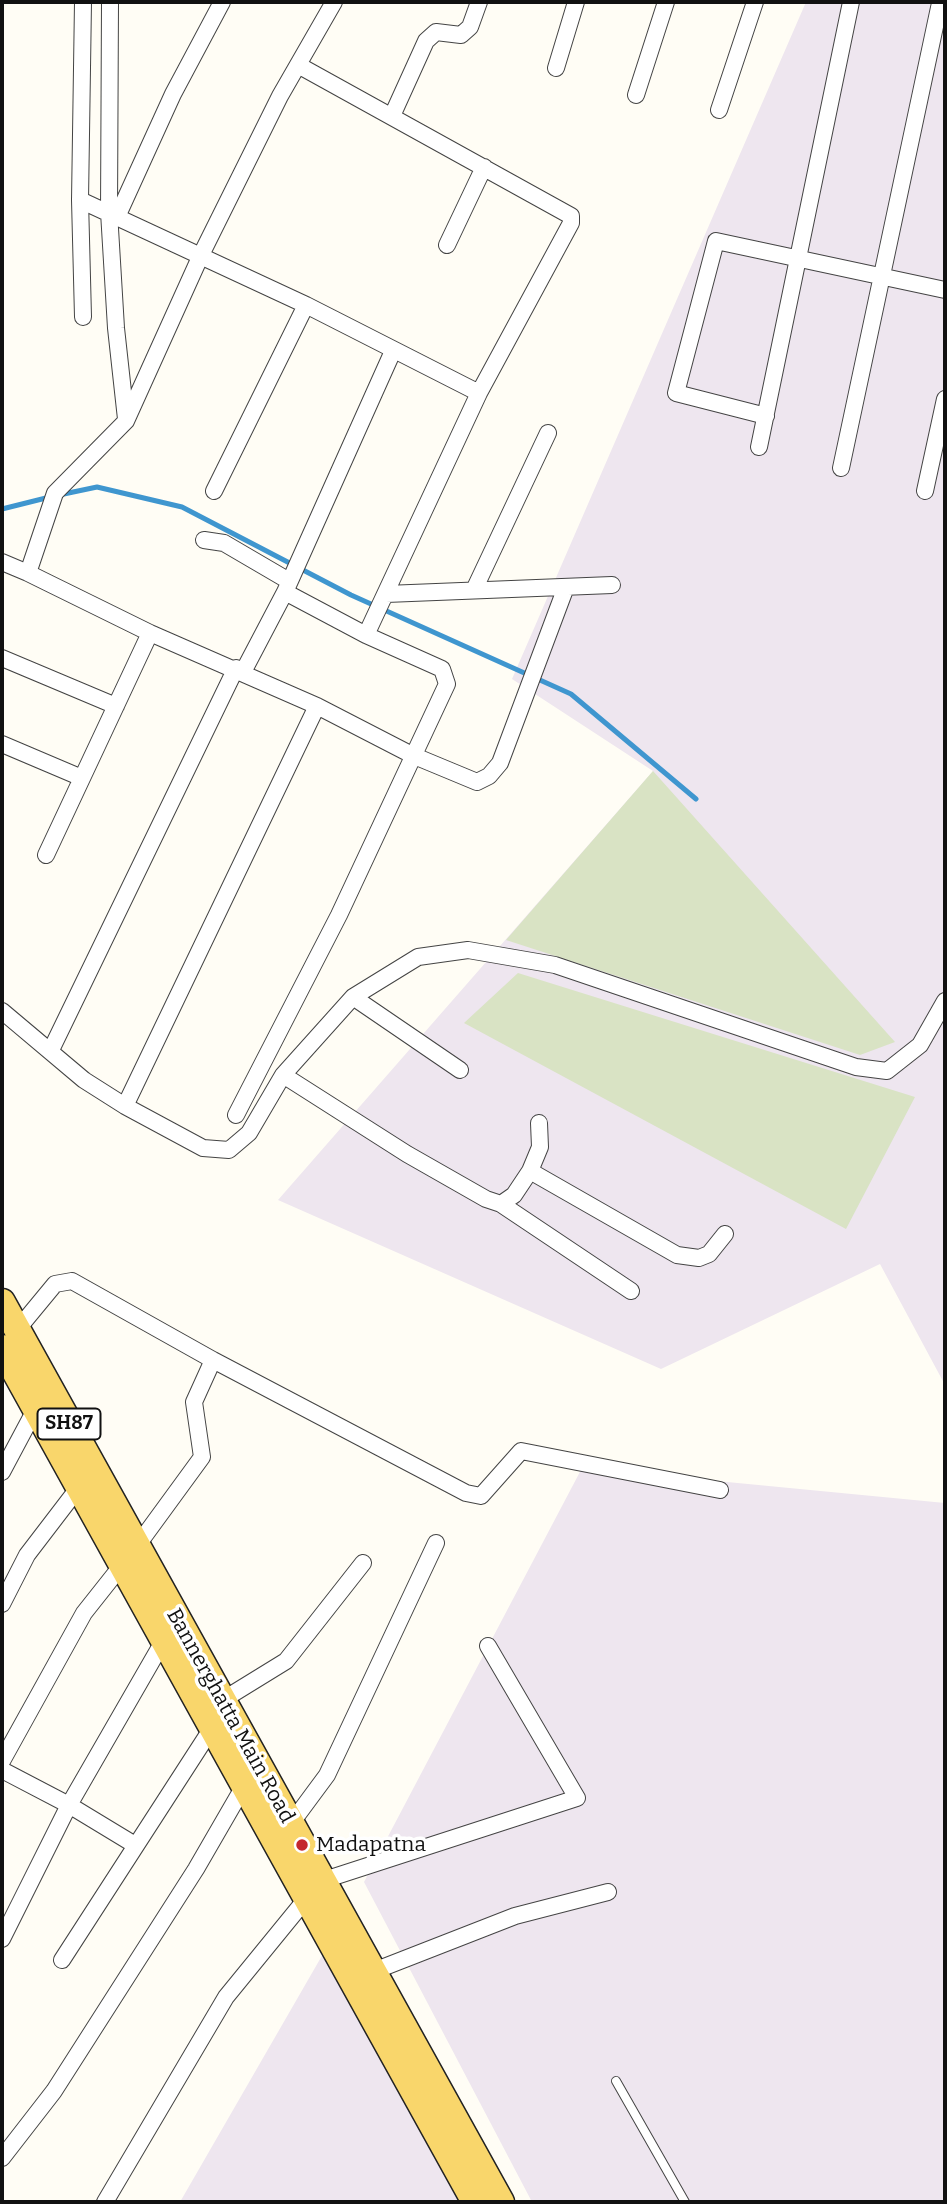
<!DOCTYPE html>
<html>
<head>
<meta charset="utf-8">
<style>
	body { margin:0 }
	#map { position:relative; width:947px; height:2204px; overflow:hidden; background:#fffdf5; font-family:Bitter,serif }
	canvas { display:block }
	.frame { position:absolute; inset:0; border:4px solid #111; pointer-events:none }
</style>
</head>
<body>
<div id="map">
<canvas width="947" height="2204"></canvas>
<div class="frame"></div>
</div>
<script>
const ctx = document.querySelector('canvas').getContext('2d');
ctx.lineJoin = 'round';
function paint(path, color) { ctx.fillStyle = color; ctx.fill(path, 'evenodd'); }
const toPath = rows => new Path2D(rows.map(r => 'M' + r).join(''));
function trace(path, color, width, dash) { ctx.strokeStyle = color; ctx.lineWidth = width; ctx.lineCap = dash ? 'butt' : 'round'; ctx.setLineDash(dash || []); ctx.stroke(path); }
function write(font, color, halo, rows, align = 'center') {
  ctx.font = font + ' Bitter,serif'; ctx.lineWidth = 7; ctx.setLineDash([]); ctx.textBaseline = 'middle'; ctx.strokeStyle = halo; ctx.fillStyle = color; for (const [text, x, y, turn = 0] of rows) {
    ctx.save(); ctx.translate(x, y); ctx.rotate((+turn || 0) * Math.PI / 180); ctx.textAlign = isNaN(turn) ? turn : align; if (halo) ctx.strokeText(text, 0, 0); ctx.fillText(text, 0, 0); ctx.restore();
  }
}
const industrial = toPath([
	[806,2,945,2,945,1385,880,1264,661,1369,278,1200,653,771,512,679],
	[582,1468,945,1503,945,2202,532,2202,364,1882],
	[327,1947,468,2202,180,2202]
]);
const cemetery = toPath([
	[653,771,895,1042,860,1055,506,940],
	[518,973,915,1097,846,1229,464,1023]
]);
const stream = toPath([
	[59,495,97,487,182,507,351,595,571,694,696,799],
	[2,509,50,497]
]);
const service = toPath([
	[616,2081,685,2202]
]);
const minor = toPath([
	[110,2,109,212,116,328,126,419],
	[334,2,280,96,201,255,126,421,55,493,28,573,150,633,317,706,412,755,477,782,489,776,500,763,566,587],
	[298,65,571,216,571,223,479,393,366,635],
	[556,68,576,2],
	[636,95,666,2],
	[719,110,755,2],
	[392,116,426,41,436,32,461,35,470,27,479,2],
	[80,200,306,305,479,393],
	[117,217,173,94,222,2],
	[447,245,484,167],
	[83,317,80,200,83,2],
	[766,416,676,393,716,241,945,290],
	[759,447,851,2],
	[841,468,940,3],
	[214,491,306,305],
	[925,491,945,399],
	[204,540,224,543,289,581],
	[2,562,28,573],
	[474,590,548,433],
	[285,592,393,351],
	[386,594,612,585],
	[2,658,116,706],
	[2,744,82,778],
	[46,855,150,633],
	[353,997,460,1070],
	[2,1011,84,1080,125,1106,203,1148,229,1150,249,1133,283,1075,353,997,418,957,468,950,555,965,856,1067,887,1071,920,1045,945,1001],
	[51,1050,236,668],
	[283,1075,407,1154,486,1199,501,1204,514,1195,530,1171,540,1147,539,1123],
	[125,1106,317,706],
	[236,1115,339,915,447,684,442,669,366,635,285,592,243,672],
	[530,1171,677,1255,699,1258,709,1254,725,1234],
	[501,1204,631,1291],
	[17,1330,55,1284,72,1281,213,1360,466,1493,481,1496,521,1451,720,1490],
	[2,1472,35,1410],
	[137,1546,202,1457,194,1402,213,1360],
	[2,1604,27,1555,79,1487],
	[221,1701,286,1661,363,1563],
	[2,1761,84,1613,122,1565],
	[2,1770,69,1805,164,1640],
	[290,1825,327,1775,436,1543],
	[321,1881,577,1798,488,1646],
	[2,1939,69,1805,135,1845],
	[62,1960,212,1728],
	[374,1971,515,1916,608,1892],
	[2,2158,54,2091,196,1869,244,1786],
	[105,2202,226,1997,306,1899]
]);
const primary = toPath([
	[2,1302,501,2202],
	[2,1348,475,2202]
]);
const markers = [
	[302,1845,7,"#c4262e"]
];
const shields = [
	[69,1424,63]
];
const shieldNames = [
	["SH87",69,1424]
];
const streetNames = [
	["Bannerghatta Main Road",230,1716,61]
];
const poiNames = [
	["Madapatna",316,1845]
];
paint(industrial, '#eee6ef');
paint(cemetery, '#d9e3c4');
trace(stream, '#3f96cf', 5);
trace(service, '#444', 10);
trace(minor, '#444', 18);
trace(primary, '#222', 29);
trace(service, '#fff', 8);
trace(minor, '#fff', 16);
trace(primary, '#f9d66b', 26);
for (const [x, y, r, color] of markers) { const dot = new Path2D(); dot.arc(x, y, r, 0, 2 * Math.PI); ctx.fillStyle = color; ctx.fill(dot); trace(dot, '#fff', 2.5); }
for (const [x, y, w] of shields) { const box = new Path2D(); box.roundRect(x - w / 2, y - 15.5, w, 31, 5); ctx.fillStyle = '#fff'; ctx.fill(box); trace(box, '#111', 2); }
write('bold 19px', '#111', null, shieldNames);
write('21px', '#111', '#fff', streetNames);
write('21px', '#111', '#fff', poiNames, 'left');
</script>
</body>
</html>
